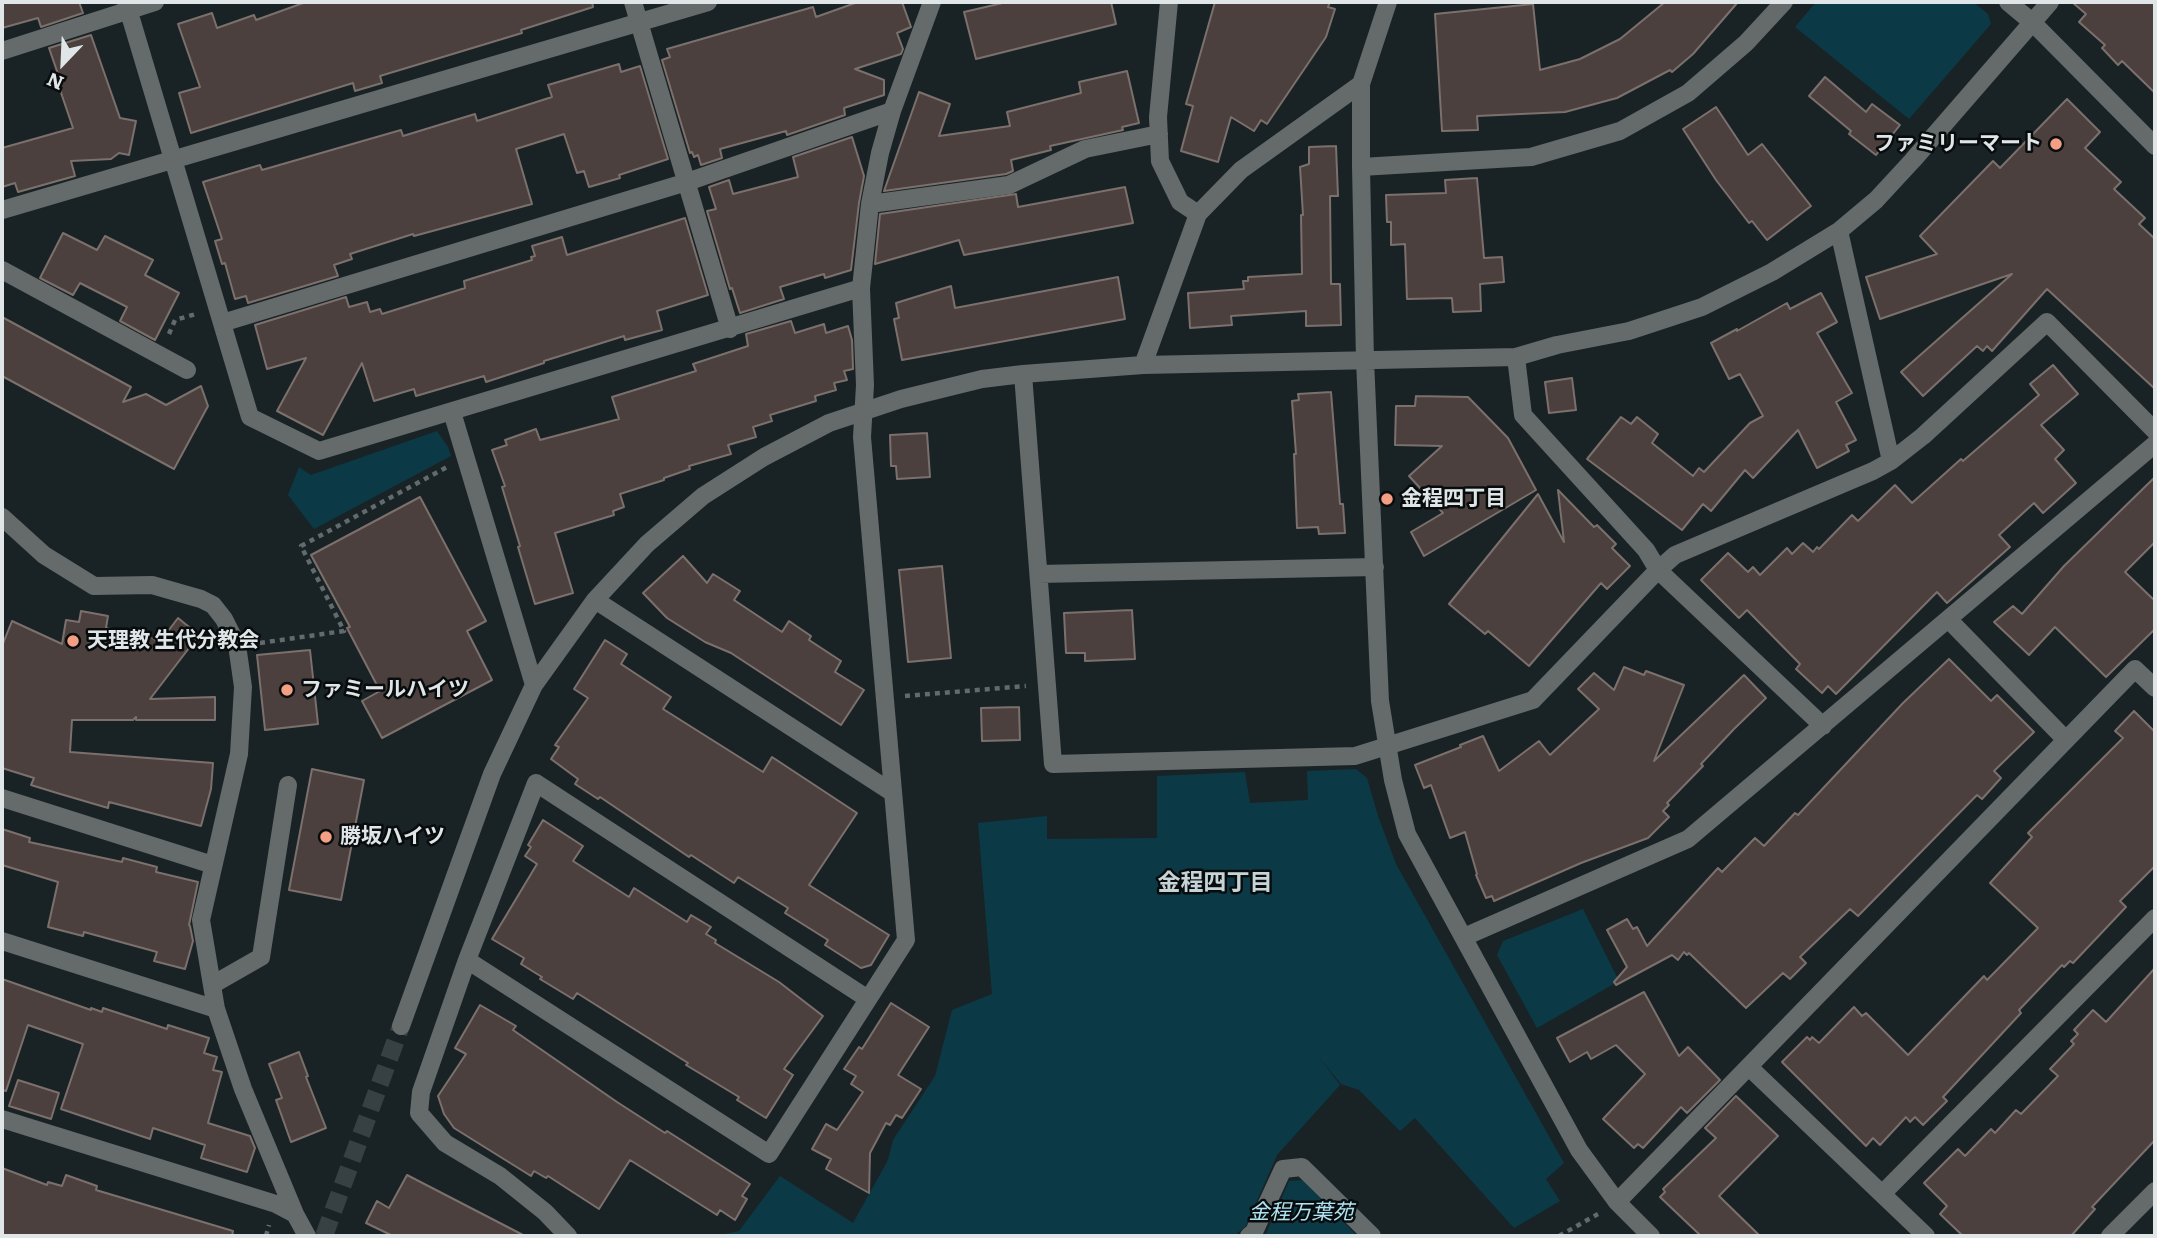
<!DOCTYPE html>
<html>
<head>
<meta charset="utf-8">
<style>
	body { margin:0 }
	#map { position:relative; width:2157px; height:1238px; overflow:hidden; background:#192326; font-family:Literata,serif }
	canvas { display:block }
	.frame { position:absolute; inset:0; border:4px solid #e0e6e8; pointer-events:none }
	.north { position:absolute; left:28px; top:28px; width:70px; height:70px; -webkit-text-stroke:5px #080c0d; paint-order:stroke; rotate:203deg; font-size:19px; font-weight:700; line-height:28px; text-align:center; color:#e0e6e8 }
	.north::after { content:''; display:block; margin:auto; width:24px; height:32px; background:#e0e6e8; clip-path:polygon(50% 0,100% 100%,50% 72%,0 100%) }
</style>
</head>
<body>
<div id="map">
<canvas width="2157" height="1238"></canvas>
<div class="frame"></div>
<div class="north">N</div>
</div>
<script>
const ctx = document.querySelector('canvas').getContext('2d');
ctx.lineJoin = 'round';
function paint(path, color) { ctx.fillStyle = color; ctx.fill(path, 'evenodd'); }
const toPath = rows => new Path2D(rows.map(r => 'M' + r).join(''));
function trace(path, color, width, dash) { ctx.strokeStyle = color; ctx.lineWidth = width; ctx.lineCap = dash ? 'butt' : 'round'; ctx.setLineDash(dash || []); ctx.stroke(path); }
function write(font, color, halo, rows, align = 'center') {
  ctx.font = font + ' Literata,"Noto Sans JP",serif'; ctx.lineWidth = 5; ctx.setLineDash([]); ctx.textBaseline = 'middle'; ctx.strokeStyle = halo; ctx.fillStyle = color; for (const [text, x, y, turn = 0] of rows) {
    ctx.save(); ctx.translate(x, y); ctx.rotate((+turn || 0) * Math.PI / 180); ctx.textAlign = isNaN(turn) ? turn : align; if (halo) ctx.strokeText(text, 0, 0); ctx.fillText(text, 0, 0); ctx.restore();
  }
}
const green = toPath([
	[1816,2,1973,2,1988,14,1991,24,1909,119,1795,27],
	[437,431,448,447,451,456,314,529,288,495,299,467,311,475],
	[1356,769,1367,778,1378,816,1396,864,1564,1163,1546,1179,1560,1201,1514,1228,1415,1118,1400,1131,1359,1090,1341,1084,1319,1057,1340,1085,1277,1155,1246,1226,1234,1236,715,1236,739,1231,780,1176,853,1223,888,1160,893,1140,935,1076,952,1010,992,994,978,823,1047,816,1047,839,1157,838,1157,776,1245,772,1250,803,1308,800,1307,771],
	[1583,909,1619,981,1537,1028,1497,955,1503,941],
	[1303,1180,1357,1236,1265,1236,1289,1181]
]);
const building = toPath([
	[2,2,79,2,83,13,41,27,38,18,2,28,2,2],
	[306,2,592,2,593,7,521,30,522,33,380,76,382,83,355,91,353,83,191,133,179,93,200,87,178,24,212,13,217,28,254,15,256,20,306,2],
	[858,2,902,2,911,27,897,33,903,49,901,54,855,69,884,80,884,95,844,108,845,115,787,135,786,131,720,149,722,158,701,165,698,155,694,157,692,152,690,153,662,60,670,57,667,49,813,7,816,17,858,2],
	[1007,2,1111,2,1116,24,976,59,964,12,1007,2],
	[1215,2,1330,2,1328,7,1335,9,1326,37,1267,124,1261,120,1254,131,1231,117,1218,162,1181,151,1193,106,1186,104,1215,2],
	[1665,2,1738,2,1693,54,1672,72,1670,70,1617,98,1565,112,1477,116,1478,130,1442,131,1435,14,1533,4,1540,70,1580,59,1620,39,1665,2],
	[2072,2,2155,2,2155,93,2122,61,2118,65,2102,48,2105,45,2079,22,2086,14,2072,2],
	[91,35,120,118,136,121,129,155,119,153,111,159,71,161,75,176,18,192,15,183,2,187,2,148,73,128,56,78,59,77,49,48,91,35],
	[619,64,621,72,640,66,668,159,619,175,620,178,589,187,584,171,577,173,564,134,516,149,532,204,414,236,413,234,350,254,352,259,334,265,338,276,248,303,246,296,235,299,225,263,222,264,215,241,222,239,203,182,260,165,262,170,401,130,403,136,475,114,477,121,552,97,548,85,619,64],
	[1127,71,1139,123,1122,127,1123,130,1050,146,1051,150,1011,160,1013,171,1006,174,884,191,919,92,950,104,939,136,1010,126,1007,112,1081,93,1079,82,1127,71],
	[1825,77,1866,112,1872,104,1900,125,1876,155,1849,134,1851,131,1809,96,1825,77],
	[2067,99,2100,132,2085,148,2121,182,2114,189,2145,218,2139,224,2155,239,2155,389,2047,289,1992,351,1987,346,1983,351,1977,346,1923,396,1901,372,2012,274,1880,319,1866,277,1937,254,1920,236,1993,161,2000,168,2067,99],
	[1716,107,1748,155,1762,144,1811,206,1767,240,1752,221,1749,223,1716,180,1683,129,1716,107],
	[852,137,864,176,859,203,851,270,825,278,824,274,780,287,784,299,740,313,732,288,730,289,707,211,716,209,709,187,729,180,733,194,798,177,793,157,852,137],
	[1336,146,1338,196,1330,196,1331,284,1340,284,1341,325,1306,326,1306,311,1231,316,1232,325,1190,328,1188,293,1244,289,1243,281,1248,281,1248,277,1302,274,1301,215,1303,215,1300,167,1309,164,1309,147,1336,146],
	[1477,178,1484,258,1502,257,1504,282,1480,284,1481,311,1453,312,1452,298,1407,299,1405,244,1391,245,1391,222,1387,222,1386,195,1446,193,1445,180,1477,178],
	[1125,187,1133,223,964,255,959,240,875,264,880,214,1016,194,1018,207,1125,187],
	[685,218,708,295,657,311,662,330,625,340,624,336,544,361,544,363,486,382,484,376,416,396,414,389,374,401,362,363,323,435,277,411,306,358,267,369,255,325,346,297,349,307,367,302,370,312,380,309,382,314,465,288,464,281,532,260,531,257,535,256,532,246,562,237,567,255,685,218],
	[63,233,97,250,105,236,153,260,145,275,179,293,155,340,120,321,127,307,80,283,73,295,40,278,63,233],
	[1118,277,1125,319,902,360,894,319,899,318,896,303,951,286,955,308,1118,277],
	[1821,293,1837,322,1817,333,1852,393,1836,402,1856,440,1846,445,1849,451,1817,468,1798,430,1753,478,1745,470,1711,511,1703,504,1682,530,1587,459,1621,417,1631,424,1637,417,1658,434,1652,443,1693,476,1699,468,1704,472,1750,423,1763,416,1740,374,1729,379,1711,343,1737,329,1737,331,1787,303,1790,309,1821,293],
	[2,317,131,387,123,402,146,394,166,405,201,386,208,406,174,469,2,376,2,317],
	[791,321,795,333,824,324,826,333,848,326,852,340,853,369,844,371,847,380,834,383,836,390,815,396,816,401,770,415,772,421,753,427,756,437,728,445,731,454,689,466,690,469,664,478,664,480,620,494,624,507,613,511,614,515,555,533,573,593,535,604,518,547,520,546,502,487,505,486,492,450,507,445,505,440,536,429,540,440,619,419,612,397,696,371,693,364,748,346,746,334,791,321],
	[2053,365,2078,394,2041,425,2064,450,2055,459,2076,483,2043,513,2034,503,1999,535,2010,547,1947,603,1937,592,1836,694,1828,686,1822,693,1796,669,1800,664,1747,610,1739,618,1701,580,1728,553,1748,572,1753,567,1760,575,1787,548,1792,554,1803,543,1813,552,1817,547,1819,549,1852,515,1858,521,1895,485,1912,503,1961,459,1963,461,2039,395,2030,384,2053,365],
	[1572,378,1576,410,1549,413,1545,382,1572,378],
	[1331,392,1340,504,1343,504,1345,533,1319,534,1318,527,1297,528,1294,454,1296,454,1292,401,1299,400,1298,394,1331,392],
	[1416,396,1468,397,1508,438,1536,490,1424,556,1411,532,1443,513,1409,476,1442,446,1395,445,1396,406,1415,406,1416,396],
	[927,433,930,477,897,479,896,466,891,466,890,435,927,433],
	[2155,477,2155,542,2125,572,2155,601,2155,629,2106,677,2055,627,2029,655,1994,622,2013,606,2022,614,2064,566,2155,477],
	[1558,490,1594,527,1597,525,1616,544,1612,548,1630,566,1607,589,1601,583,1529,666,1488,631,1485,634,1449,604,1538,494,1564,542,1558,490],
	[420,497,486,621,467,631,492,680,382,738,362,701,380,691,347,628,350,627,311,555,420,497],
	[683,556,707,583,713,574,740,591,734,600,782,632,789,621,811,636,809,640,841,661,835,672,864,690,841,725,731,653,705,642,667,618,643,593,683,556],
	[942,566,951,658,908,662,899,570,942,566],
	[1132,610,1135,659,1085,661,1085,653,1066,653,1064,613,1132,610],
	[81,611,108,616,106,628,149,635,159,643,178,618,199,635,150,699,215,697,215,720,136,720,136,717,133,720,72,720,70,752,213,763,211,789,201,826,109,802,108,808,57,793,31,785,34,778,2,768,2,646,12,621,62,644,66,620,79,622,81,611],
	[605,640,627,654,621,664,671,697,663,709,763,772,772,757,857,813,809,885,889,935,871,965,861,968,825,945,828,940,785,913,788,908,738,877,734,883,691,855,689,857,600,797,598,799,575,784,578,779,551,759,559,747,555,745,588,698,574,689,605,640],
	[310,650,318,724,265,730,257,655,310,650],
	[1949,659,1991,701,1997,695,2034,732,1994,771,2001,778,1982,799,1977,795,1858,916,1850,909,1800,957,1806,963,1790,979,1783,973,1746,1008,1689,953,1687,955,1684,952,1678,960,1672,955,1616,985,1614,982,1627,967,1607,930,1627,919,1633,929,1637,927,1647,946,1718,868,1722,872,1755,838,1764,846,1795,813,1798,815,1903,703,1949,659],
	[1624,667,1644,675,1646,671,1684,685,1654,761,1744,675,1766,698,1734,729,1701,764,1703,766,1667,803,1669,805,1663,811,1669,817,1648,838,1581,863,1494,901,1492,896,1486,898,1476,875,1477,874,1465,832,1450,838,1431,785,1424,788,1415,765,1461,747,1460,745,1483,736,1499,771,1539,741,1550,755,1599,709,1578,689,1594,673,1614,690,1624,667],
	[1019,707,1020,740,982,741,981,708,1019,707],
	[2134,711,2155,732,2155,866,2120,901,2126,907,2073,963,2070,961,2064,967,2062,965,2019,1010,2021,1013,1943,1097,1947,1101,1923,1125,1915,1117,1910,1122,1906,1117,1880,1145,1873,1138,1866,1146,1782,1062,1807,1037,1810,1040,1812,1037,1819,1043,1854,1007,1862,1016,1866,1013,1908,1055,1984,976,1987,980,2038,928,1990,883,2032,837,2028,833,2123,738,2115,731,2134,711],
	[312,769,364,780,341,900,289,890,312,769],
	[543,820,583,846,573,861,629,897,634,888,687,922,691,915,711,927,706,934,716,940,715,943,779,982,823,1016,784,1069,793,1075,766,1118,737,1100,739,1097,686,1065,688,1063,577,993,573,999,540,979,542,977,521,964,524,958,492,939,537,864,525,856,531,847,528,845,543,820],
	[2,829,30,838,29,842,122,862,123,858,157,867,156,872,198,882,189,925,190,926,193,941,185,969,154,961,157,952,84,932,83,936,48,927,58,882,2,865,2,829],
	[2155,968,2155,1140,2092,1207,2095,1209,2071,1236,1963,1236,1940,1214,1947,1206,1924,1183,1958,1149,1965,1156,1991,1129,1995,1133,2016,1110,2021,1114,2058,1076,2050,1069,2074,1044,2071,1041,2078,1034,2074,1030,2093,1010,2106,1022,2155,968],
	[2,979,91,1010,91,1008,102,1012,103,1008,167,1029,168,1025,209,1038,204,1053,217,1057,213,1070,222,1072,208,1123,250,1136,255,1148,247,1172,201,1158,205,1145,153,1128,150,1139,61,1109,83,1044,28,1025,6,1091,2,1090,2,979],
	[1644,992,1679,1056,1688,1047,1720,1080,1687,1113,1681,1107,1643,1148,1638,1144,1634,1148,1603,1119,1645,1074,1616,1045,1591,1059,1587,1052,1570,1062,1557,1038,1644,992],
	[891,1003,929,1027,898,1075,921,1089,902,1118,896,1115,890,1125,886,1123,870,1153,869,1193,826,1169,831,1159,812,1149,826,1124,837,1130,863,1092,851,1084,856,1076,844,1069,859,1047,862,1049,891,1003],
	[480,1005,516,1026,513,1030,617,1102,665,1133,667,1131,750,1184,742,1196,747,1199,735,1220,720,1210,717,1215,630,1160,599,1209,548,1176,546,1178,534,1171,531,1176,454,1128,444,1114,438,1096,466,1054,455,1048,480,1005],
	[299,1052,308,1076,306,1077,326,1128,291,1142,276,1100,282,1098,269,1064,299,1052],
	[18,1080,59,1093,51,1119,9,1106,18,1080],
	[1736,1096,1778,1136,1719,1196,1760,1236,1701,1236,1660,1197,1665,1192,1663,1189,1716,1138,1705,1128,1736,1096],
	[2,1168,47,1185,48,1182,62,1186,66,1175,97,1186,96,1190,233,1231,232,1236,2,1236,2,1168],
	[407,1175,525,1236,393,1236,366,1223,377,1201,389,1208,407,1175]
]);
const minorTunnel = toPath([
	[324,1236,401,1026]
]);
const path = toPath([
	[169,334,175,320,196,314],
	[260,643,344,631,301,546,447,467],
	[905,696,1026,686],
	[266,1236,269,1225],
	[1559,1236,1598,1214]
]);
const minor = toPath([
	[126,2,250,417,319,451,861,288],
	[633,2,730,329],
	[1169,2,1158,117,1160,161,1180,202,1198,214],
	[1388,2,1361,84,1361,167,1365,360,1380,701,1393,780,1407,834,1579,1150,1617,1202,1651,1236],
	[2008,2,2032,22,2155,146],
	[2,51,155,2],
	[1361,167,1531,157,1620,131,1688,93,1746,43,1784,2],
	[870,204,1009,185,1085,149,1159,134],
	[2,210,708,2],
	[1839,231,1891,461],
	[2,270,187,370],
	[222,323,687,182,892,111],
	[1516,357,1523,415,1646,550,1658,570,1823,726],
	[1143,365,1198,214,1241,170,1361,84],
	[1023,374,1053,764,1355,756,1533,700,1658,570,1675,555,1873,471,1891,461,1923,436,2047,322,2155,431],
	[452,412,534,685],
	[2,517,44,555,94,586,152,585,201,599,213,605,224,619,237,645,243,687,239,754,201,920,216,1009,243,1089,295,1214,307,1236],
	[1039,574,1375,567],
	[595,600,893,793],
	[1949,620,2066,740],
	[2,798,213,865],
	[1464,937,1688,839,2155,444],
	[2,941,216,1009],
	[467,960,769,1154,906,940,862,437,865,385,861,288,870,204,880,153,892,111,932,2],
	[212,985,261,957,288,785],
	[401,1026,492,774,534,685,595,600,647,544,703,496,764,457,829,423,901,399,982,379,1023,374,1143,365,1516,357,1557,345,1629,331,1702,307,1772,272,1839,231,1876,200,1913,160,2050,2],
	[1749,1067,1926,1236],
	[2,1119,276,1204,295,1214],
	[1882,1194,2155,918],
	[1617,1202,2135,669,2155,688],
	[568,1236,545,1212,500,1176,445,1143,419,1113,421,1092,467,960,536,783,868,999],
	[1249,1236,1254,1232,1283,1169,1302,1167,1372,1236],
	[2110,1236,2155,1191]
]);
const markers = [
	[2056,144,7,"#f39f84"],
	[1387,499,7,"#f39f84"],
	[73,641,7,"#f39f84"],
	[287,690,7,"#f39f84"],
	[326,837,7,"#f39f84"]
];
const poiNames = [
	["ファミリーマート",2042,144,"right"],
	["金程四丁目",1401,499],
	["天理教 生代分教会",87,641],
	["ファミールハイツ",301,690],
	["勝坂ハイツ",340,837]
];
const parkNames = [
	["金程万葉苑",1301,1213]
];
const neighbourhoodNames = [
	["金程四丁目",1215,883]
];
paint(green, '#0b3a46');
paint(building, '#4b403d');
trace(building, '#7b706c', 2);
trace(minorTunnel, '#374043', 18, [18, 9]);
trace(path, '#616a6c', 4.5, [5, 5]);
trace(minor, '#656a6b', 18);
for (const [x, y, r, color] of markers) { const dot = new Path2D(); dot.arc(x, y, r, 0, 2 * Math.PI); ctx.fillStyle = color; ctx.fill(dot); trace(dot, '#080c0d', 2.5); }
write('bold 21px', '#e0e6e8', '#080c0d', poiNames, 'left');
write('italic 21px', '#afe4f4', '#080c0d', parkNames);
write('bold 23px', '#c6d3d7', '#080c0d', neighbourhoodNames);
</script>
</body>
</html>
